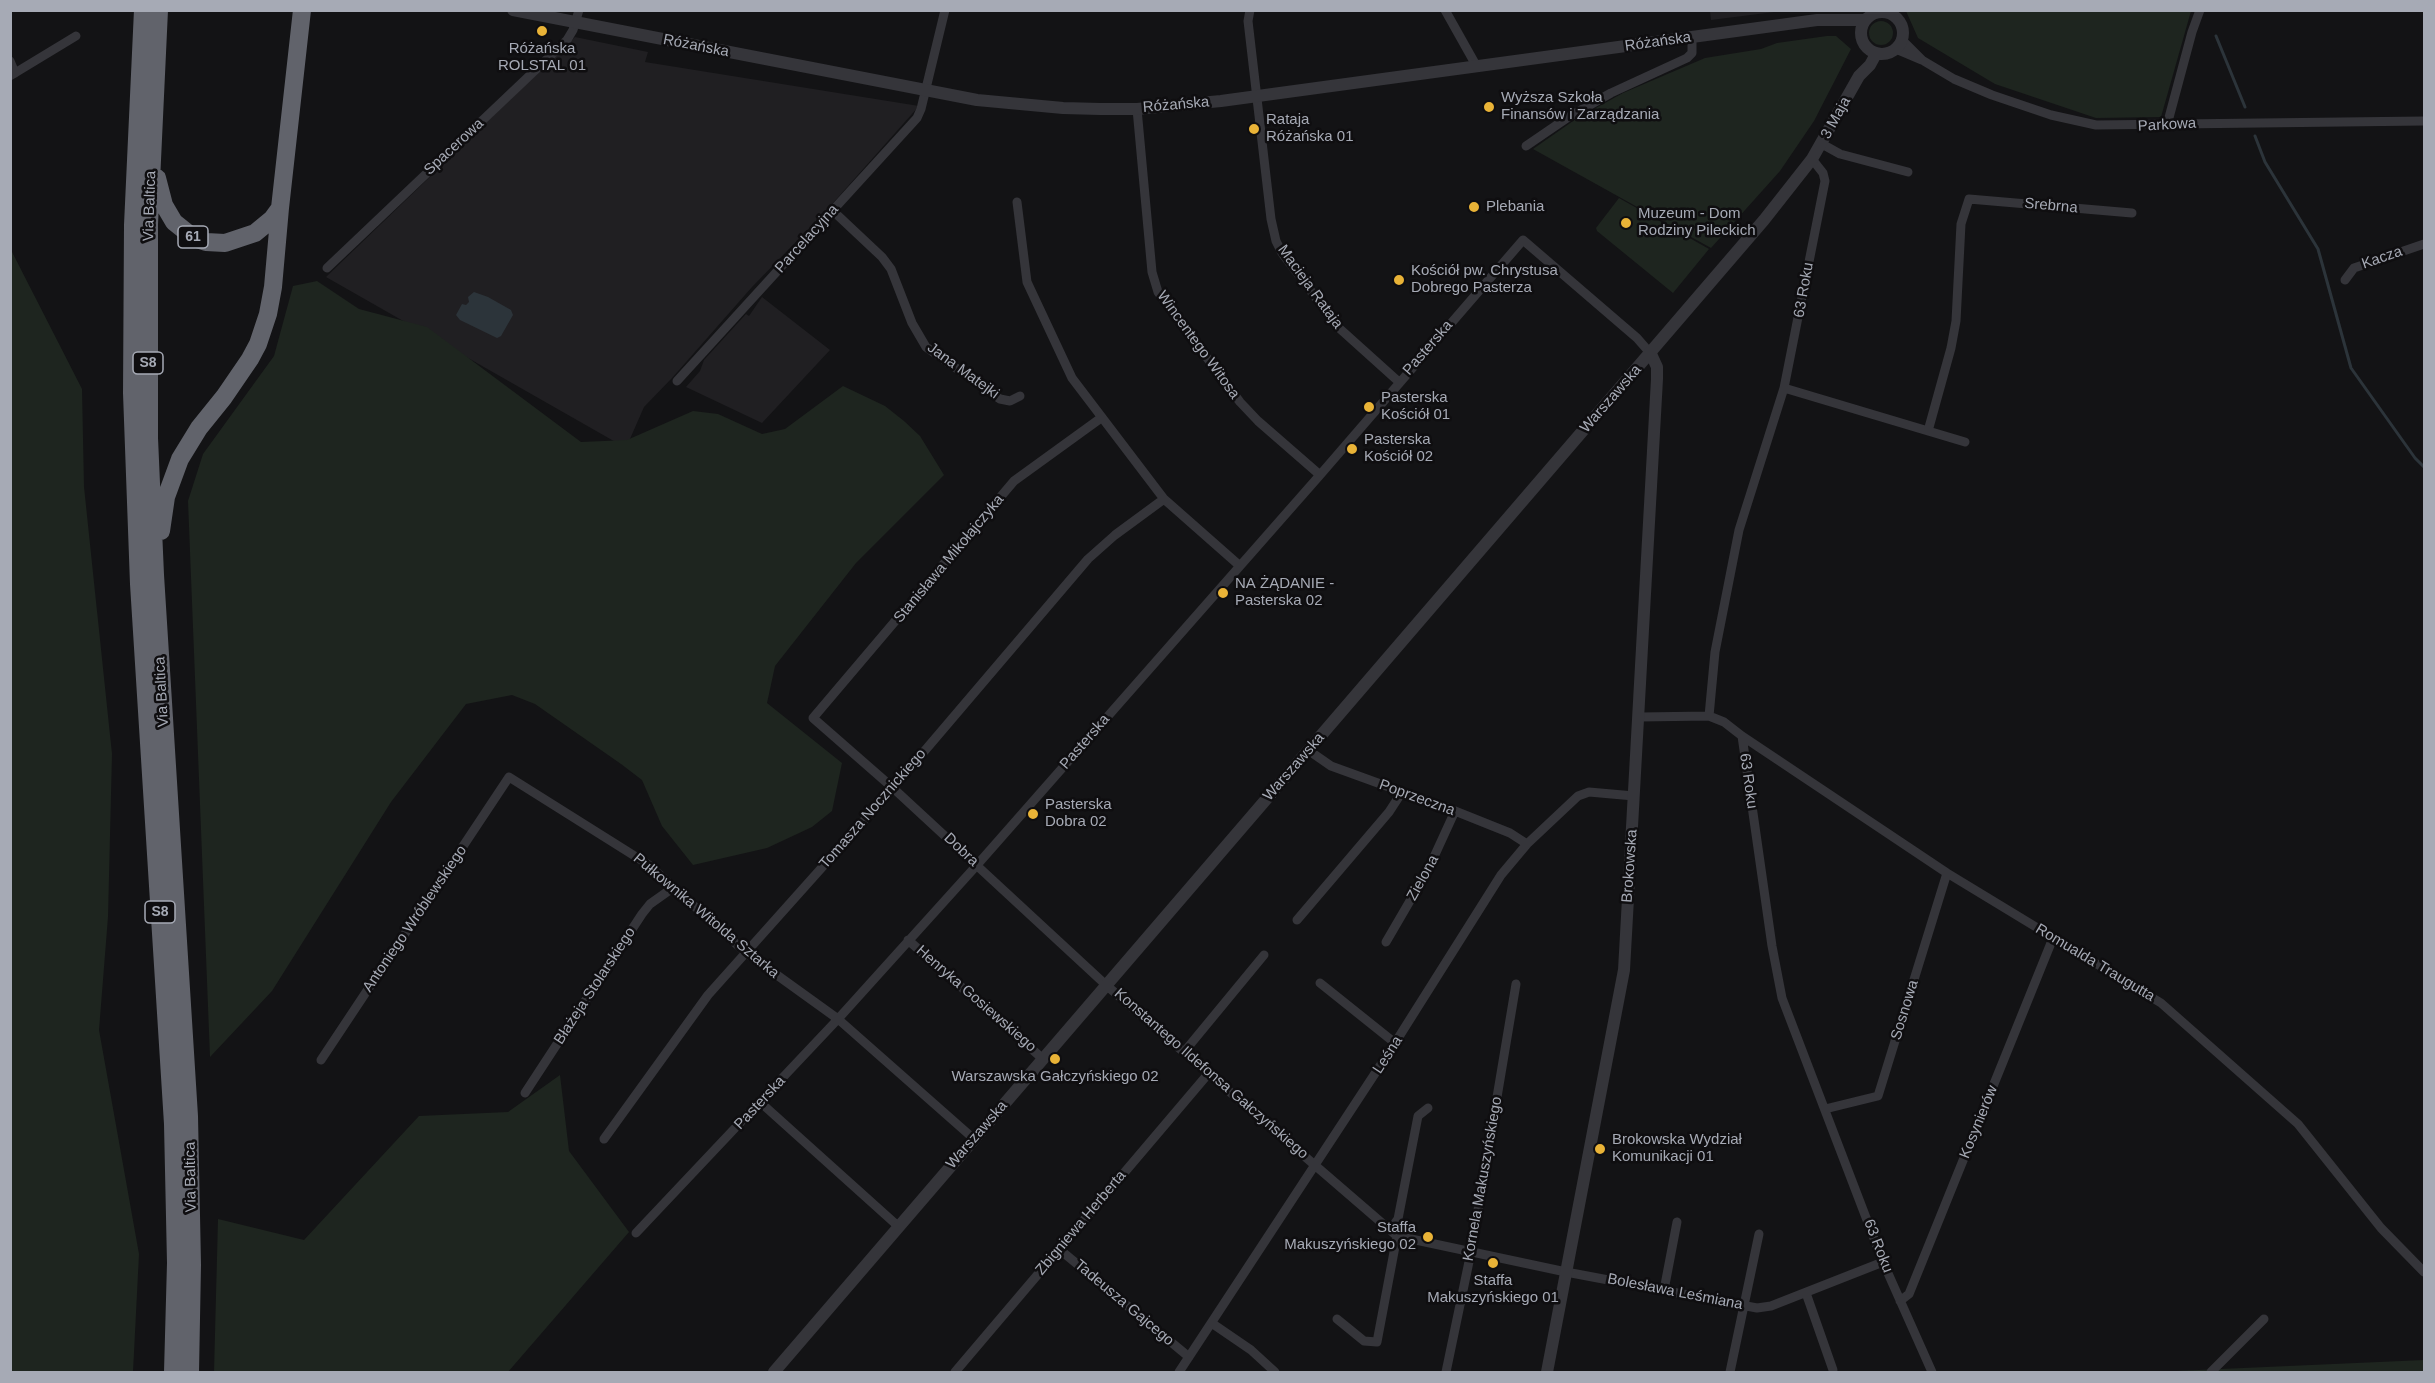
<!DOCTYPE html>
<html>
<head>
<meta charset="utf-8">
<style>
	body { margin:0 }
	#map { position:relative; width:2435px; height:1383px; overflow:hidden; background:#131315; font-family:Arial,sans-serif }
	canvas { display:block }
	.frame { position:absolute; inset:0; border:12px solid #a6aab5; pointer-events:none }
</style>
</head>
<body>
<div id="map">
<canvas width="2435" height="1383"></canvas>
<div class="frame"></div>
</div>
<script>
const ctx = document.querySelector('canvas').getContext('2d');
ctx.lineJoin = 'round';
function paint(path, color) { ctx.fillStyle = color; ctx.fill(path, 'evenodd'); }
const toPath = rows => new Path2D(rows.map(r => 'M' + r).join(''));
function trace(path, color, width, dash) { ctx.strokeStyle = color; ctx.lineWidth = width; ctx.lineCap = dash ? 'butt' : 'round'; ctx.setLineDash(dash || []); ctx.stroke(path); }
function write(font, color, halo, rows, align = 'center') {
  ctx.font = font + ' Arial,sans-serif'; ctx.lineWidth = 5; ctx.setLineDash([]); ctx.textBaseline = 'middle'; ctx.strokeStyle = halo; ctx.fillStyle = color; for (const [text, x, y, turn = 0] of rows) {
    ctx.save(); ctx.translate(x, y); ctx.rotate((+turn || 0) * Math.PI / 180); ctx.textAlign = isNaN(turn) ? turn : align; if (halo) ctx.strokeText(text, 0, 0); ctx.fillText(text, 0, 0); ctx.restore();
  }
}
const built = toPath([
	[1710,11,1710,10,1782,11,1711,20],
	[575,37,648,52,645,62,919,106,825,212,752,287,672,378,644,407,626,448,326,277],
	[762,297,830,350,762,423,686,387,700,371,704,360,746,314,749,316]
]);
const green = toPath([
	[1906,11,1906,10,2191,11,2161,117,2096,118,1995,84,1918,38],
	'1869 33a12 12 0 1 1 24 0a12 12 0 1 1-24 0Z',
	[1827,36,1836,36,1851,49,1814,121,1780,171,1711,248,1533,149,1576,119,1623,93,1705,58,1761,49,1777,43],
	[1619,198,1709,249,1673,293,1597,231,1596,228],
	[10,248,82,389,84,487,112,754,108,917,99,1030,139,1254,133,1372,11,1372],
	[317,281,359,309,427,327,581,442,627,440,693,411,718,414,762,434,785,429,843,386,885,406,904,421,920,436,944,475,856,563,775,666,767,703,842,763,832,811,812,827,767,848,693,865,662,826,642,780,621,764,535,704,512,695,466,704,391,802,272,991,210,1057,188,501,203,454,274,356,293,286],
	[560,1075,569,1151,629,1232,508,1372,214,1372,218,1219,304,1240,419,1116,508,1112],
	[2424,1360,2424,1372,2153,1372]
]);
const water = toPath([
	[474,292,488,297,511,310,513,315,501,336,497,338,460,320,456,315,462,304,466,305,469,302,468,297]
]);
const stream = toPath([
	[2216,36,2245,107],
	[2255,136,2265,162,2318,249,2351,368,2415,458,2424,467]
]);
const minor = toPath([
	[1250,10,1248,21,1271,219,1276,241,1282,253,1339,328,1399,382],
	[1445,10,1477,67],
	[1902,40,1922,60],
	[1896,49,1922,60,1954,79,1992,95,2051,115,2096,125,2424,121],
	[10,61,15,73],
	[10,76,76,36],
	[1137,109,1152,272,1158,292,1240,402,1258,421,1320,475],
	[2167,125,2192,32,2200,10],
	[1822,144,1840,154,1908,172],
	[1526,146,1567,118,1611,93,1687,58,1692,53,1692,37],
	[1017,202,1027,282,1072,378,1164,499,1240,566],
	[832,210,882,257,891,269,912,323,926,347,1000,399,1010,401,1020,396],
	[327,268,567,40,573,30,579,10],
	[2345,280,2354,268,2424,244],
	[677,381,917,118,921,109,945,10],
	[1784,388,1965,442],
	[1101,418,1014,481,813,718,893,788,1106,985,1397,1236,1566,1272,1757,1308,1771,1306,1883,1262],
	[1928,431,1951,348,1956,321,1961,224,1969,199,2132,213],
	[1709,716,1715,652,1739,530,1784,388,1825,181,1823,173,1812,159],
	[1640,717,1709,716,1724,722,1742,736,1947,873,2161,1003,2298,1124,2381,1228,2424,1272],
	[1742,736,1772,946,1782,998,1883,1262,1932,1372],
	[1308,750,1331,766,1455,811,1510,833,1527,844],
	[1297,920,1389,812,1402,792],
	[908,940,1043,1059],
	[1386,942,1428,870,1455,811],
	[1320,983,1395,1043],
	[1184,1052,1264,955],
	[321,1060,509,777,649,865,745,952,838,1019,974,1139],
	[525,1093,642,914,650,904,674,887],
	[760,1102,899,1227],
	[1825,1109,1878,1096,1947,873],
	[604,1139,708,995,893,788,1088,559,1115,535,1164,499],
	[1390,1230,1398,1219,1418,1116,1428,1108],
	[636,1233,838,1019,977,865,1320,475,1523,240,1637,338,1651,354],
	[1059,1249,1189,1357],
	[1664,1290,1677,1222],
	[1806,1293,1833,1370],
	[1900,1301,1909,1294,2053,938],
	[1337,1319,1364,1341,1377,1342,1397,1236],
	[1213,1324,1251,1350,1275,1372],
	[955,1372,1208,1074],
	[1179,1372,1395,1043,1501,875,1527,844,1578,796,1589,792,1634,796],
	[1446,1372,1471,1252,1516,984],
	[1730,1372,1759,1234],
	[2211,1372,2264,1319]
]);
const tertiary = toPath([
	[513,10,977,100,1063,108,1100,109,1137,109,1221,101,1817,20,1865,20],
	'1861 33a21 21 0 1 1 42 0a21 21 0 1 1-42 0Z',
	[774,1372,1764,220,1812,159,1859,76,1870,65,1876,54],
	[1547,1372,1624,970,1657,379,1657,367,1651,354]
]);
const motorway = toPath([
	[143,10,133,225,132,393,139,584,173,1124,176,1263,173,1372],
	[159,10,149,224,149,438,155,575,189,1116,192,1265,190,1372],
	[157,178,164,205,174,222,194,238,206,242,225,243,255,233,272,219,280,208],
	[161,531,166,497,180,459,199,428,224,397,250,359,258,344,268,314,273,287,280,208,302,10]
]);
const markers = [
	[542,31,6,"#e9b337"],
	[1489,107,6,"#e9b337"],
	[1254,129,6,"#e9b337"],
	[1474,207,6,"#e9b337"],
	[1626,223,6,"#e9b337"],
	[1399,280,6,"#e9b337"],
	[1369,407,6,"#e9b337"],
	[1352,449,6,"#e9b337"],
	[1223,593,6,"#e9b337"],
	[1033,814,6,"#e9b337"],
	[1055,1059,6,"#e9b337"],
	[1600,1149,6,"#e9b337"],
	[1428,1237,6,"#e9b337"],
	[1493,1263,6,"#e9b337"]
];
const shields = [
	[193,237,30],
	[148,363,30],
	[160,912,30]
];
const shieldNames = [
	["61",193,237],
	["S8",148,363],
	["S8",160,912]
];
const streetNames = [
	["Różańska",1658,42,-8],
	["Różańska",696,46,11],
	["Różańska",1176,105,-5],
	["3 Maja",1836,118,-61],
	["Parkowa",2167,125,-3],
	["Spacerowa",454,147,-43],
	["Via Baltica",150,206,-88],
	["Srebrna",2051,206,5],
	["Parcelacyjna",807,239,-48],
	["Kacza",2382,258,-19],
	["Macieja Rataja",1310,287,54],
	["63 Roku",1804,290,-80],
	["Wincentego Witosa",1198,345,54],
	["Pasterska",1428,348,-49],
	["Jana Matejki",963,371,36],
	["Warszawska",1611,399,-49],
	["Stanisława Mikołajczyka",949,559,-50],
	["Via Baltica",162,692,-93],
	["Pasterska",1085,742,-49],
	["Warszawska",1294,767,-49],
	["63 Roku",1748,781,82],
	["Poprzeczna",1417,798,20],
	["Tomasza Nocznickiego",873,809,-49],
	["Dobra",961,850,43],
	["Brokowska",1630,866,-86],
	["Zielona",1423,878,-61],
	["Pułkownika Witolda Sztarka",706,916,40],
	["Antoniego Wróblewskiego",415,919,-56],
	["Romualda Traugutta",2095,963,31],
	["Błażeja Stolarskiego",595,986,-57],
	["Henryka Gosiewskiego",976,999,41],
	["Sosnowa",1905,1010,-73],
	["Leśna",1388,1055,-57],
	["Konstantego Ildefonsa Gałczyńskiego",1211,1074,41],
	["Pasterska",760,1103,-47],
	["Kosynierów",1979,1122,-68],
	["Warszawska",977,1135,-49],
	["Via Baltica",191,1177,-91],
	["Kornela Makuszyńskiego",1483,1179,-80],
	["Zbigniewa Herberta",1081,1223,-50],
	["63 Roku",1878,1246,69],
	["Bolesława Leśmiana",1675,1292,11],
	["Tadeusza Gajcego",1124,1303,40]
];
const poiNames = [
	["Różańska",542,49,"center"],
	["ROLSTAL 01",542,66,"center"],
	["Wyższa Szkoła",1501,98],
	["Finansów i Zarządzania",1501,115],
	["Rataja",1266,120],
	["Różańska 01",1266,137],
	["Plebania",1486,207],
	["Muzeum - Dom",1638,214],
	["Rodziny Pileckich",1638,231],
	["Kościół pw. Chrystusa",1411,271],
	["Dobrego Pasterza",1411,288],
	["Pasterska",1381,398],
	["Kościół 01",1381,415],
	["Pasterska",1364,440],
	["Kościół 02",1364,457],
	["NA ŻĄDANIE -",1235,584],
	["Pasterska 02",1235,601],
	["Pasterska",1045,805],
	["Dobra 02",1045,822],
	["Warszawska Gałczyńskiego 02",1055,1077,"center"],
	["Brokowska Wydział",1612,1140],
	["Komunikacji 01",1612,1157],
	["Staffa",1416,1228,"right"],
	["Makuszyńskiego 02",1416,1245,"right"],
	["Staffa",1493,1281,"center"],
	["Makuszyńskiego 01",1493,1298,"center"]
];
paint(built, '#201f22');
paint(green, '#1e251f');
paint(water, '#2c343a');
trace(stream, '#2c343a', 3);
trace(minor, '#35353a', 9);
trace(tertiary, '#35353a', 12);
trace(motorway, '#61636b', 18);
for (const [x, y, r, color] of markers) { const dot = new Path2D(); dot.arc(x, y, r, 0, 2 * Math.PI); ctx.fillStyle = color; ctx.fill(dot); trace(dot, '#0f0e10', 2); }
for (const [x, y, w] of shields) { const box = new Path2D(); box.roundRect(x - w / 2, y - 11, w, 22, 4.5); ctx.fillStyle = '#0f0e10'; ctx.fill(box); trace(box, '#a6aab5', 1.5); }
write('bold 14px', '#a6aab5', null, shieldNames);
write('15px', '#a6aab5', '#0f0e10', streetNames);
write('15px', '#a6aab5', '#0f0e10', poiNames, 'left');
</script>
</body>
</html>
